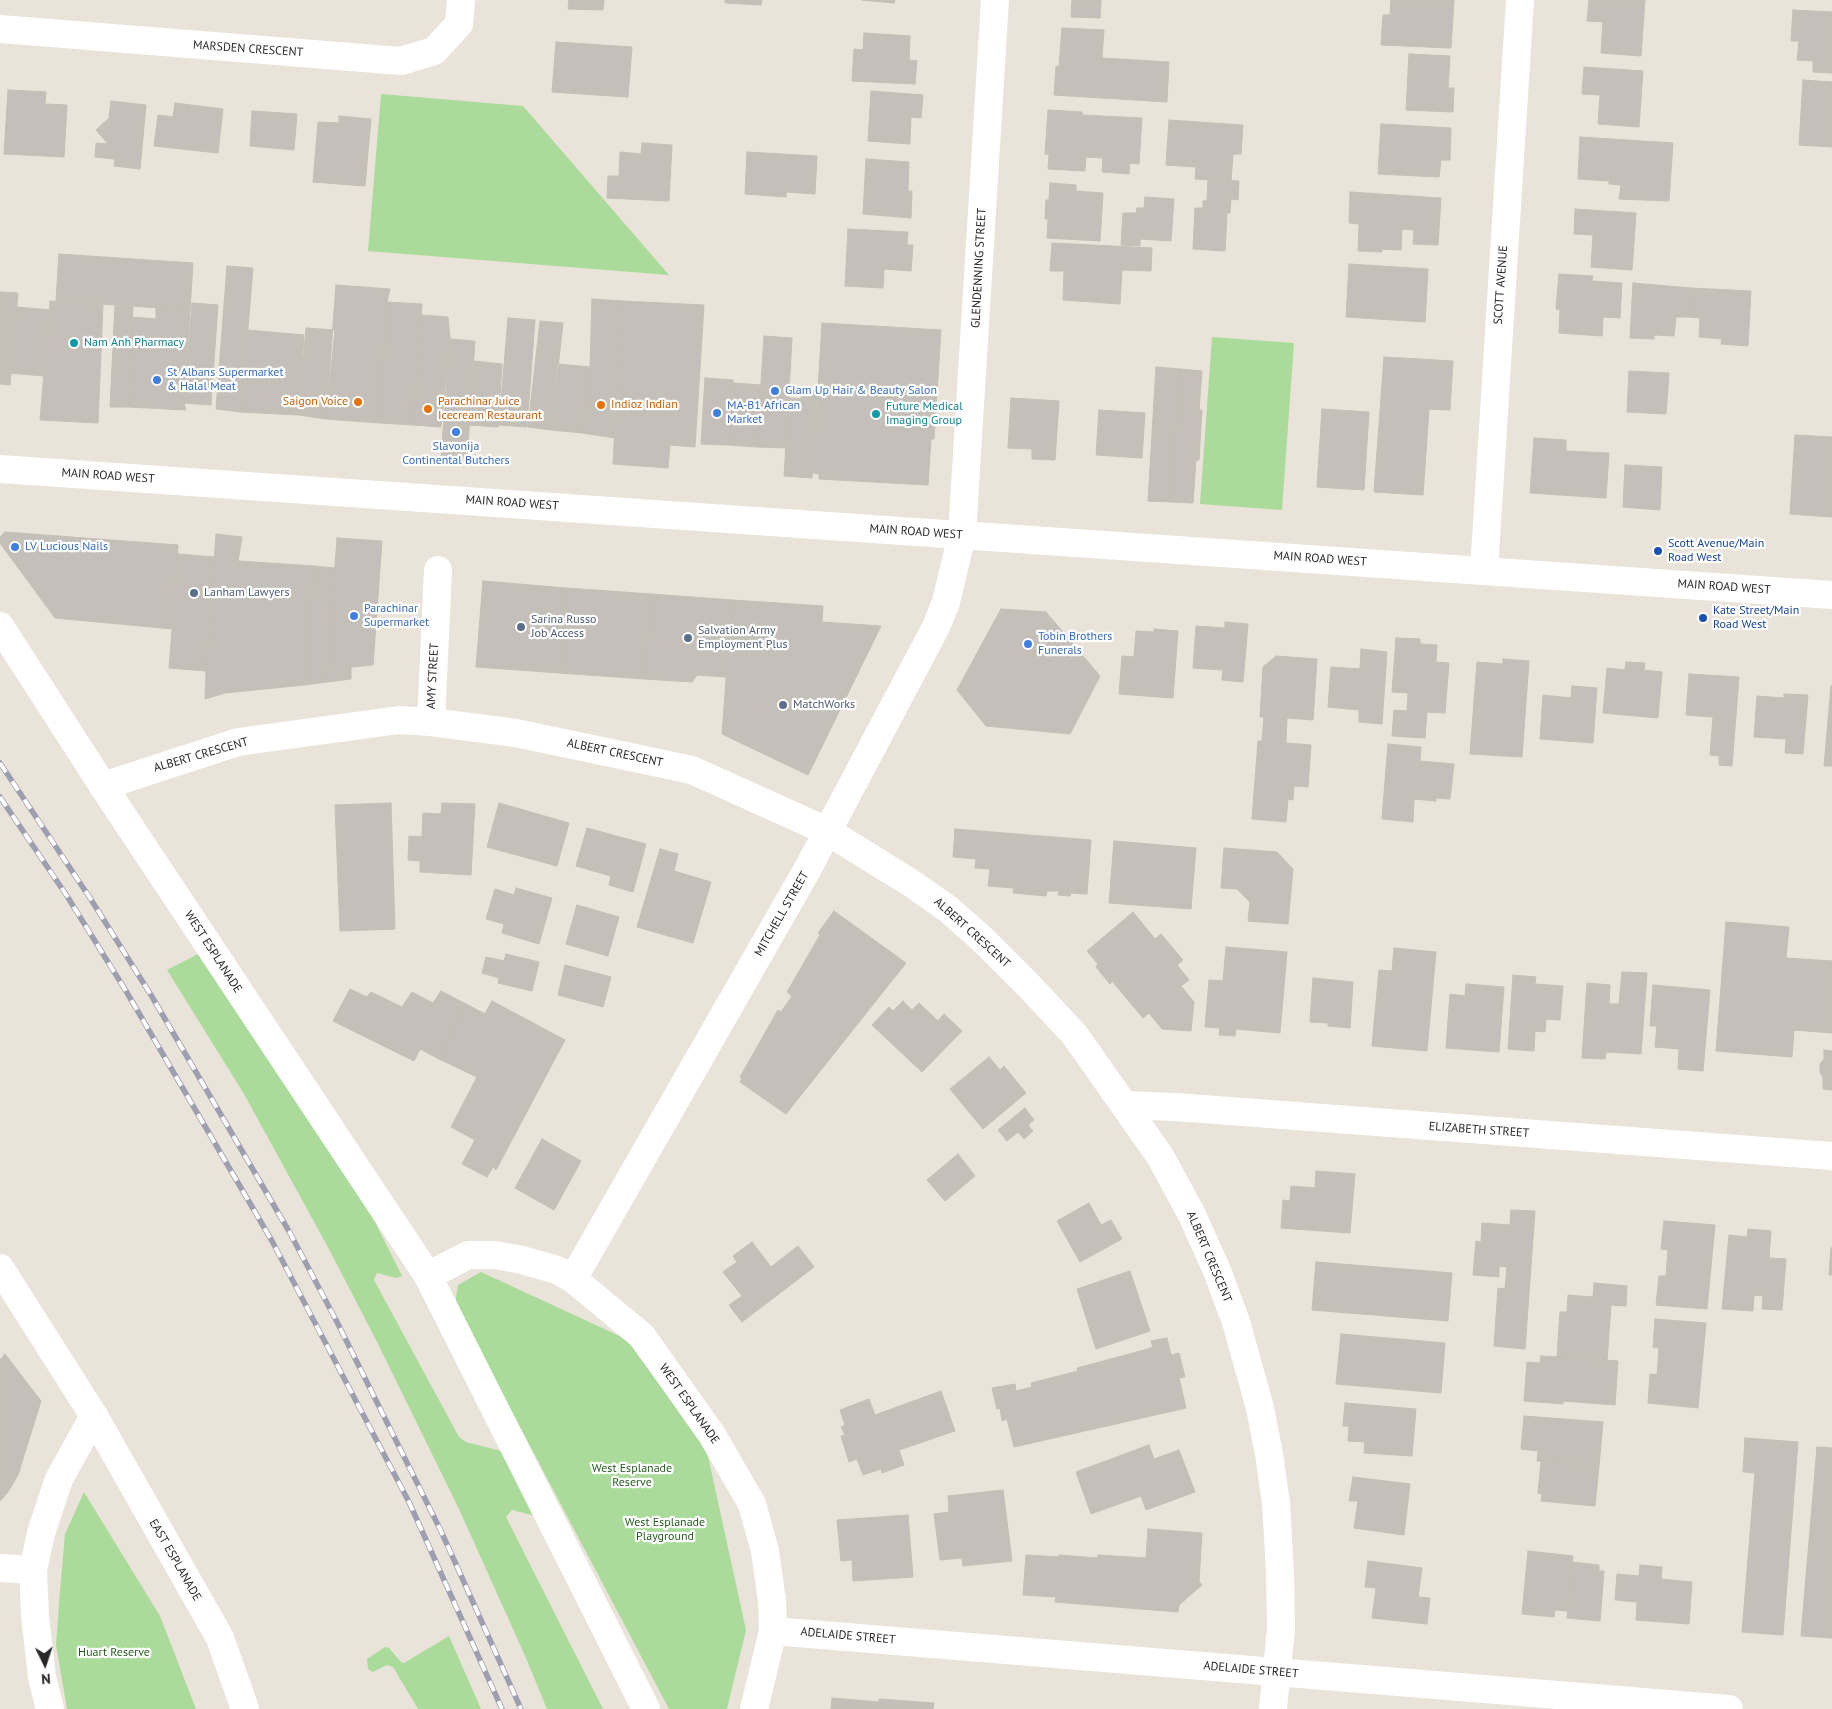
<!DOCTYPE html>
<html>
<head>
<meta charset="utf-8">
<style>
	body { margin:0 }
	#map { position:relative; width:1832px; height:1709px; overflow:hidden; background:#e9e3d9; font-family:"PT Sans",sans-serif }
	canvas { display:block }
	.north { position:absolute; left:20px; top:1639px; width:50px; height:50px; -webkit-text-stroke:4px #fff; paint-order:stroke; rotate:176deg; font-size:14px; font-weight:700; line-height:20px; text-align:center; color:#272727 }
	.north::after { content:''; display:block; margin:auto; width:18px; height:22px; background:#272727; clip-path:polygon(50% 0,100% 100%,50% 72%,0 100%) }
</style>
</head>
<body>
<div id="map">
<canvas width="1832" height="1709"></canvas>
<div class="north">N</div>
</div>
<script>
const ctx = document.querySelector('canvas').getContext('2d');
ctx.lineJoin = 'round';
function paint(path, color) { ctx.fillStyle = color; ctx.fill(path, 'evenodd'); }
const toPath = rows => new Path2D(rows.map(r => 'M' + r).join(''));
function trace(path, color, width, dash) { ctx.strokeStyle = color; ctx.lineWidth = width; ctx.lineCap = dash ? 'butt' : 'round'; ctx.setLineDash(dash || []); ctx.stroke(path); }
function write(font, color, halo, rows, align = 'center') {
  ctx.font = font + ' "PT Sans",sans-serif'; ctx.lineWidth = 4.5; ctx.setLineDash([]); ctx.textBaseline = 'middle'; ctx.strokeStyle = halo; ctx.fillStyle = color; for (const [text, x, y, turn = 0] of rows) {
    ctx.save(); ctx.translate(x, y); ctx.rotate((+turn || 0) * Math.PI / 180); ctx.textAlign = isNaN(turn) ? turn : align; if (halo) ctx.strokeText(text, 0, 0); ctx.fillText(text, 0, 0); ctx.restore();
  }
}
const green = toPath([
	[381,94,523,106,669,275,368,251],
	[1212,337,1294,343,1282,510,1200,504],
	[200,953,373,1218,402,1276,396,1278,377,1273,374,1280,459,1437,466,1442,501,1451,536,1516,512,1510,506,1517,603,1709,547,1709,526,1658,459,1509,377,1342,330,1251,244,1094,167,970],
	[481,1272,626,1339,706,1447,746,1630,727,1709,669,1709,455,1304,458,1285],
	[84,1492,160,1616,196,1709,67,1709,56,1645,59,1603,65,1534],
	[449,1636,481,1709,418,1709,393,1667,387,1665,373,1672,368,1669,367,1659,385,1647,389,1648,401,1662,404,1663]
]);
const building = toPath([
	[569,0,604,0,603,10,568,9,569,0],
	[725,0,762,0,761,5,725,3,725,0],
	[862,0,895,0,894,3,862,0],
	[1072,0,1101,0,1100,18,1071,17,1072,0],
	[1391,0,1454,0,1451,48,1381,45,1383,15,1390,15,1391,0],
	[1589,0,1645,0,1641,56,1601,53,1603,22,1587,21,1589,0],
	[1793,10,1832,12,1832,73,1813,72,1813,61,1797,60,1799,41,1791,41,1793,10],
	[1062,28,1104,30,1102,58,1169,62,1167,102,1054,95,1056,66,1059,67,1062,28],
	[864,33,910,36,909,60,917,61,915,84,852,81,854,49,863,50,864,33],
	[556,42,632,47,628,97,552,92,556,42],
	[1409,54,1450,56,1448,88,1454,88,1453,112,1406,110,1409,54],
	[1584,67,1643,71,1639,127,1598,124,1600,95,1582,94,1584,67],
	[1803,80,1832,82,1832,147,1799,145,1803,80],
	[8,90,46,92,45,104,67,105,64,157,4,154,8,90],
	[871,91,923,95,921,118,911,117,910,144,868,141,871,91],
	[111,101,146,105,140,169,114,166,115,159,95,157,96,143,108,144,96,130,109,118,111,101],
	[175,103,223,109,218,153,154,146,158,115,173,117,175,103],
	[1048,110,1082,112,1082,115,1142,118,1139,164,1130,163,1129,174,1102,172,1103,158,1086,157,1085,171,1048,169,1049,154,1045,154,1048,110],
	[252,111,297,114,294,150,250,146,252,111],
	[339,116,371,119,365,186,313,182,318,122,339,123,339,116],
	[1169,120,1243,125,1241,154,1233,154,1231,181,1195,179,1196,167,1166,165,1169,120],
	[1381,124,1451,128,1450,160,1441,160,1439,177,1378,174,1381,124],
	[1580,137,1673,143,1669,201,1619,199,1621,185,1609,184,1609,181,1578,179,1580,137],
	[642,143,672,145,669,201,607,198,608,176,619,176,620,152,641,154,642,143],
	[747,152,817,156,815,194,786,192,786,197,745,194,747,152],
	[866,159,909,162,908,191,912,191,911,218,863,214,866,159],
	[1208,179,1239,181,1238,200,1231,199,1230,213,1227,213,1225,251,1193,249,1195,208,1203,208,1203,201,1207,201,1208,179],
	[1050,183,1076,185,1076,191,1103,193,1100,241,1047,238,1048,219,1045,219,1046,200,1049,200,1050,183],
	[1350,192,1441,198,1438,245,1413,244,1414,230,1402,229,1401,250,1382,249,1382,252,1358,251,1359,224,1349,223,1350,192],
	[1145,197,1174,199,1171,241,1140,239,1140,246,1121,245,1123,213,1136,213,1137,208,1144,208,1145,197],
	[1575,209,1636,213,1632,270,1591,267,1593,235,1574,234,1575,209],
	[848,229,908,232,907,245,913,245,911,271,884,269,883,288,845,286,848,229],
	[1052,243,1152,248,1151,271,1122,270,1120,304,1063,300,1064,271,1050,271,1052,243],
	[59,254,193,263,190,310,56,301,59,254],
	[1349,264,1428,269,1425,322,1346,317,1349,264],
	[227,266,253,268,241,412,216,409,227,266],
	[1559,274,1593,276,1592,281,1622,283,1620,318,1603,317,1602,336,1559,333,1560,310,1556,309,1559,274],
	[1633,283,1690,288,1688,317,1676,317,1674,336,1654,335,1654,339,1630,338,1633,283],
	[336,285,390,289,387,302,380,423,326,419,336,285],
	[1690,288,1751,291,1748,346,1721,344,1722,339,1699,337,1700,318,1688,317,1690,288],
	[0,292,18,293,10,385,0,384,0,292],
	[592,299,622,301,615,438,582,433,590,367,592,299],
	[50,301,103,305,98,423,40,420,50,301],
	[622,301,704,305,695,447,670,445,668,468,613,464,622,301],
	[387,302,422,304,414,425,380,423,387,302],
	[192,303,218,305,211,405,184,403,192,303],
	[115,306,133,307,128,407,110,407,115,306],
	[17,307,50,310,43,376,10,373,17,307],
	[156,308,190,310,184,403,186,410,128,407,132,317,156,319,156,308],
	[421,315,448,317,450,339,441,427,414,425,421,315],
	[508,318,535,320,527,427,499,425,508,318],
	[540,321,563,323,551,430,528,427,540,321],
	[822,323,941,330,934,439,931,439,928,485,819,479,819,474,813,473,822,323],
	[306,328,335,330,326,419,299,415,306,328],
	[247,330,304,335,299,415,241,412,247,330],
	[764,336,792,338,786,448,757,447,764,336],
	[450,339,475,341,467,459,441,458,450,339],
	[1384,357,1453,361,1450,410,1429,409,1423,495,1374,492,1384,357],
	[473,361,502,364,498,427,469,425,473,361],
	[557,364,590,367,582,433,551,430,557,364],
	[1156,367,1180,369,1171,502,1148,501,1156,367],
	[1180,369,1202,371,1199,410,1202,410,1199,460,1196,460,1193,503,1171,502,1180,369],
	[1629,371,1669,373,1666,414,1627,412,1629,371],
	[705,378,733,380,729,445,701,444,705,378],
	[733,383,761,385,757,447,729,445,733,383],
	[802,389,817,390,812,478,784,476,789,398,801,399,802,389],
	[1011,398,1059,401,1055,460,1032,459,1032,449,1008,448,1011,398],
	[1322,409,1369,412,1364,490,1317,487,1322,409],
	[1099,410,1145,413,1142,458,1096,455,1099,410],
	[1795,435,1832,437,1832,517,1790,514,1795,435],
	[1534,438,1566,440,1566,451,1609,453,1606,498,1530,493,1534,438],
	[1625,465,1662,467,1660,510,1623,507,1625,465],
	[5,532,178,545,173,629,55,618,0,543,0,537,5,532],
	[216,534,242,537,238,561,314,566,304,685,225,693,205,699,206,671,216,534],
	[337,538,382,541,373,665,351,667,351,679,327,682,337,538],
	[178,554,214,557,206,671,169,668,178,554],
	[314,566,335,568,327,682,304,685,314,566],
	[483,581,566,588,560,673,476,667,483,581],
	[566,588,651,594,645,679,560,673,566,588],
	[651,594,732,600,726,677,697,675,692,682,645,679,651,594],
	[732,600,823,606,822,622,881,626,808,775,722,734,732,600],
	[1001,609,1046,612,1100,676,1070,734,986,726,957,690,1001,609],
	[1225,622,1248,624,1243,682,1222,680,1223,670,1193,668,1196,626,1225,628,1225,622],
	[1154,629,1178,631,1173,698,1119,694,1122,656,1134,657,1136,631,1154,632,1154,629],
	[1396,638,1420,639,1420,644,1437,645,1436,662,1449,663,1445,713,1427,712,1425,738,1392,736,1394,710,1407,711,1408,693,1392,692,1396,638],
	[1361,649,1387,652,1382,724,1359,722,1359,710,1328,707,1331,667,1360,669,1361,649],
	[1276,656,1317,659,1313,720,1287,718,1286,743,1311,745,1308,787,1294,786,1293,800,1288,799,1286,822,1252,819,1258,741,1262,741,1264,717,1260,717,1263,667,1276,656],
	[1503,659,1529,661,1522,757,1470,754,1477,662,1503,664,1503,659],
	[1626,662,1645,663,1644,670,1662,672,1658,718,1603,713,1607,668,1625,670,1626,662],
	[1689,674,1739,677,1732,766,1719,765,1719,756,1710,755,1713,717,1686,715,1689,674],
	[1572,686,1597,688,1593,743,1540,739,1543,695,1571,698,1572,686],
	[1831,686,1832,686,1832,766,1824,766,1831,686],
	[1784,694,1808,695,1803,754,1785,753,1786,739,1754,737,1757,696,1784,698,1784,694],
	[1388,744,1421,747,1420,761,1454,764,1450,799,1436,798,1436,801,1414,799,1413,822,1382,819,1388,744],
	[391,803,395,929,340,931,335,805,391,803],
	[442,803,475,804,471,875,420,872,420,861,408,860,409,836,422,837,423,813,441,814,442,803],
	[499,803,569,823,557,866,487,847,499,803],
	[587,828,646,844,633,892,609,885,611,876,576,866,587,828],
	[955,829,1091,840,1087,894,1071,893,1070,896,1058,895,1059,891,1047,891,1046,896,1013,893,1014,888,988,886,990,869,975,868,976,859,953,857,955,829],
	[1114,841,1196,848,1191,909,1109,903,1114,841],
	[1224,848,1277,852,1293,869,1288,924,1248,921,1250,902,1237,889,1221,888,1224,848],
	[660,849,678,854,674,871,711,882,693,943,637,927,660,849],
	[516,888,552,898,539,944,502,933,504,924,486,919,495,889,514,895,516,888],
	[577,905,619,917,608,956,566,944,577,905],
	[834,911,906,963,786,1114,740,1082,742,1078,740,1077,778,1010,781,1012,792,996,787,992,820,935,818,933,834,911],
	[1133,912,1155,939,1161,934,1183,960,1177,965,1189,980,1181,986,1194,1002,1191,1031,1162,1029,1149,1013,1143,1018,1112,981,1110,984,1096,967,1098,964,1087,951,1133,912],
	[1726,922,1789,927,1786,958,1832,961,1832,1033,1794,1030,1792,1057,1716,1051,1726,922],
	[1226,947,1287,952,1280,1033,1236,1029,1235,1036,1219,1035,1220,1028,1205,1027,1209,980,1223,981,1226,947],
	[1394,948,1436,952,1427,1051,1372,1046,1379,970,1392,971,1394,948],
	[506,954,539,962,532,991,498,983,499,978,482,973,486,957,504,961,506,954],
	[565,965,611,977,603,1007,558,995,565,965],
	[1622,972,1647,973,1641,1054,1606,1052,1605,1059,1582,1058,1587,983,1610,985,1609,1004,1619,1004,1622,972],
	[1513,975,1536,977,1535,984,1563,986,1560,1020,1546,1019,1545,1032,1535,1031,1534,1051,1508,1049,1513,975],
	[1313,978,1353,982,1350,1028,1328,1026,1328,1023,1310,1022,1313,978],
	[1466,984,1504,987,1499,1052,1446,1048,1450,994,1465,996,1466,984],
	[1653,985,1710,990,1703,1071,1678,1069,1679,1049,1655,1047,1657,1026,1650,1026,1653,985],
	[350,989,367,997,371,992,402,1007,412,992,433,1003,441,991,466,1004,439,1059,420,1049,414,1061,333,1021,350,989],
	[492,1001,565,1040,496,1170,493,1167,487,1177,462,1164,475,1140,451,1127,477,1077,439,1059,466,1004,485,1014,492,1001],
	[903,1001,912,1010,919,1003,938,1021,944,1014,962,1031,922,1072,872,1025,889,1007,893,1011,903,1001],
	[1824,1050,1832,1051,1832,1090,1823,1089,1823,1077,1820,1073,1820,1064,1824,1059,1824,1050],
	[989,1057,1000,1070,1004,1066,1026,1093,983,1129,950,1089,989,1057],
	[1025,1108,1034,1120,1028,1125,1033,1131,1024,1139,1018,1132,1007,1141,998,1130,1025,1108],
	[542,1139,581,1161,554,1210,515,1188,542,1139],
	[958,1154,975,1176,945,1201,927,1180,958,1154],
	[1316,1171,1355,1174,1350,1233,1281,1228,1283,1200,1290,1201,1291,1186,1315,1188,1316,1171],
	[1089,1203,1101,1225,1111,1220,1122,1239,1080,1262,1057,1221,1089,1203],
	[1511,1210,1535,1211,1525,1349,1494,1346,1498,1288,1505,1289,1507,1267,1499,1266,1499,1277,1473,1275,1476,1241,1481,1242,1482,1223,1510,1225,1511,1210],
	[1664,1221,1715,1225,1707,1309,1656,1305,1659,1276,1666,1276,1668,1250,1661,1249,1664,1221],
	[1748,1229,1771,1231,1769,1258,1786,1259,1782,1310,1762,1309,1763,1296,1754,1295,1753,1311,1722,1309,1729,1235,1747,1237,1748,1229],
	[752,1242,771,1267,798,1246,814,1267,742,1322,729,1305,742,1296,723,1272,737,1262,733,1256,752,1242],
	[1831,1248,1832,1248,1832,1275,1829,1275,1831,1248],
	[1316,1262,1452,1273,1448,1321,1312,1310,1316,1262],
	[1130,1271,1150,1331,1096,1349,1077,1289,1130,1271],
	[1594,1283,1627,1286,1626,1306,1611,1305,1607,1361,1557,1357,1560,1312,1567,1312,1568,1295,1593,1297,1594,1283],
	[1655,1319,1706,1323,1698,1408,1648,1403,1650,1374,1657,1375,1659,1348,1653,1347,1655,1319],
	[1341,1334,1445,1343,1441,1393,1336,1384,1341,1334],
	[1167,1338,1171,1355,1179,1353,1185,1377,1179,1378,1186,1408,1014,1447,1007,1419,1002,1421,1000,1408,997,1409,992,1388,1015,1384,1016,1391,1032,1387,1031,1383,1078,1371,1077,1368,1148,1349,1153,1347,1151,1341,1167,1338],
	[5,1354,41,1401,18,1475,8,1492,0,1501,0,1360,5,1354],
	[1541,1356,1618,1361,1615,1405,1563,1401,1563,1404,1524,1401,1527,1362,1540,1363,1541,1356],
	[941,1391,955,1431,899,1450,904,1465,882,1473,881,1469,863,1475,857,1459,849,1462,841,1436,845,1435,841,1427,845,1425,840,1410,869,1399,875,1415,941,1391],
	[1345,1403,1416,1409,1412,1456,1364,1453,1365,1442,1348,1441,1349,1426,1343,1426,1345,1403],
	[1524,1416,1603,1422,1599,1466,1537,1461,1538,1451,1521,1449,1524,1416],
	[1745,1438,1798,1442,1783,1635,1742,1632,1755,1473,1743,1472,1745,1438],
	[1149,1445,1154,1459,1179,1450,1195,1492,1146,1510,1141,1496,1091,1514,1076,1472,1149,1445],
	[1817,1447,1832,1448,1832,1638,1801,1636,1817,1447],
	[1541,1461,1599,1466,1595,1506,1541,1501,1542,1494,1538,1493,1541,1461],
	[1353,1477,1410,1484,1404,1535,1354,1528,1358,1501,1349,1501,1353,1477],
	[1003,1490,1012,1561,963,1566,962,1558,940,1560,934,1514,949,1512,948,1496,1003,1490],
	[908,1515,913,1577,853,1581,852,1560,841,1561,837,1520,908,1515],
	[1148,1529,1202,1533,1199,1581,1202,1585,1179,1605,1178,1612,1055,1602,1056,1597,1023,1595,1026,1555,1059,1557,1059,1555,1098,1558,1098,1555,1146,1558,1148,1529],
	[1528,1551,1573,1556,1567,1611,1555,1610,1554,1617,1522,1614,1528,1551],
	[1368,1561,1422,1568,1418,1597,1430,1598,1427,1624,1372,1618,1376,1588,1365,1587,1368,1561],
	[1572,1562,1599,1565,1599,1571,1604,1571,1600,1621,1567,1618,1572,1562],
	[1640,1565,1662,1567,1661,1579,1692,1582,1689,1624,1636,1620,1637,1602,1615,1600,1617,1574,1639,1576,1640,1565],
	[832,1698,879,1702,879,1699,934,1703,933,1709,831,1709,832,1698]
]);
const minor = toPath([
	[0,29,401,61,434,51,459,24,461,0],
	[1484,570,1520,0],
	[431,722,438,570],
	[103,786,238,742,399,720,431,722,516,733,692,770,827,831,911,883,948,909,982,939,1029,986,1074,1034,1160,1156,1192,1215,1218,1273,1236,1322,1260,1408,1269,1454,1276,1503,1280,1572,1281,1629,1273,1709],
	[1125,1105,1176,1107,1832,1156],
	[428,1276,468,1255,495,1255,522,1260,557,1270,573,1279,642,1336,712,1435,752,1504,765,1551,772,1601,773,1631,754,1709],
	[573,1279,807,870,936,627,946,602,962,535,995,0],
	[0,1568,33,1570],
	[773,1631,1729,1709],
	[50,1709,42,1677,35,1616,33,1570,41,1533,59,1479,94,1416]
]);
const tertiary = toPath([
	[0,626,103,786,428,1276,646,1709],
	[0,1268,94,1416,220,1638,245,1709]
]);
const secondary = toPath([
	[0,469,1832,595]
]);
const rail = toPath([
	[0,763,90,898,151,995,290,1233,337,1322,441,1531,521,1709],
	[0,797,67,896,126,991,272,1241,409,1502,502,1709]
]);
const markers = [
	[74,343,5,"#0f9aa8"],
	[157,380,5,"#3f7fe0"],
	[775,391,5,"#3f7fe0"],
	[358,402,5,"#e8710a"],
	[601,405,5,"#e8710a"],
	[428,409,5,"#e8710a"],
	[717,413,5,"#3f7fe0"],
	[876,414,5,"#0f9aa8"],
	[456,432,5,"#3f7fe0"],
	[15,547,5,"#3f7fe0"],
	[1658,551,5,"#1a4fb4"],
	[194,593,5,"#5c6f8a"],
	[354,616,5,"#3f7fe0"],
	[1703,618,5,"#1a4fb4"],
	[521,627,5,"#5c6f8a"],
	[688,638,5,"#5c6f8a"],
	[1028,644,5,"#3f7fe0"],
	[783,705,5,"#5c6f8a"]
];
const streetNames = [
	["MARSDEN CRESCENT",248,49,4],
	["GLENDENNING STREET",979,268,-87],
	["SCOTT AVENUE",1501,285,-86],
	["MAIN ROAD WEST",108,476,4],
	["MAIN ROAD WEST",512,503,4],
	["MAIN ROAD WEST",916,532,4],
	["MAIN ROAD WEST",1320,559,4],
	["MAIN ROAD WEST",1724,587,4],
	["AMY STREET",433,676,-87],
	["ALBERT CRESCENT",615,753,12],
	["ALBERT CRESCENT",201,755,-16],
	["MITCHELL STREET",782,914,-60],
	["ALBERT CRESCENT",972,933,42],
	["WEST ESPLANADE",213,952,57],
	["ELIZABETH STREET",1479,1130,4],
	["ALBERT CRESCENT",1209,1257,67],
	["WEST ESPLANADE",689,1404,55],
	["EAST ESPLANADE",175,1560,60],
	["ADELAIDE STREET",848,1636,5],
	["ADELAIDE STREET",1251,1670,5]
];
const cultureNames = [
	["Nam Anh Pharmacy",84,343],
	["Future Medical",886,407],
	["Imaging Group",886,421]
];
const shopNames = [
	["St Albans Supermarket",167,373],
	["& Halal Meat",167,387],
	["Glam Up Hair & Beauty Salon",785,391],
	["MA-B1 African",727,406],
	["Market",727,420],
	["Slavonija",456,447,"center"],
	["Continental Butchers",456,461,"center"],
	["LV Lucious Nails",25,547],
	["Parachinar",364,609],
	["Supermarket",364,623],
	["Tobin Brothers",1038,637],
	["Funerals",1038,651]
];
const foodNames = [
	["Saigon Voice",348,402,"right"],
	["Parachinar Juice",438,402],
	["Icecream Restaurant",438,416],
	["Indioz Indian",611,405]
];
const transitNames = [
	["Scott Avenue/Main",1668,544],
	["Road West",1668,558],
	["Kate Street/Main",1713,611],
	["Road West",1713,625]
];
const serviceNames = [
	["Lanham Lawyers",204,593],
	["Sarina Russo",531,620],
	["Job Access",531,634],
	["Salvation Army",698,631],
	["Employment Plus",698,645],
	["MatchWorks",793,705]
];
const parkNames = [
	["West Esplanade",632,1469],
	["Reserve",632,1483],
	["West Esplanade",665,1523],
	["Playground",665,1537],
	["Huart Reserve",114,1653]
];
paint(green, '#abdb9a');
paint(building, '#c4c0b9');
trace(building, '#c3bfb4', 1);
trace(minor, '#fff', 28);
trace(tertiary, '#fff', 28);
trace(secondary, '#fff', 28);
trace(rail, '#9d9eb0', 5.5);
trace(rail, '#fff', 4, [11]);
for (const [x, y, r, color] of markers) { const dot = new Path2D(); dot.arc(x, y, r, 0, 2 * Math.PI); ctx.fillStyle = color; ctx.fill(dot); trace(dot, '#fff', 2); }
write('12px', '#272727', '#fff', streetNames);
write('12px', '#0d838f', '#fff', cultureNames, 'left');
write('12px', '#366cbe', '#fff', shopNames, 'left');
write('12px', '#c56008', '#fff', foodNames, 'left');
write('12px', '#164399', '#fff', transitNames, 'left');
write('12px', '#4e5e75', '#fff', serviceNames, 'left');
write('12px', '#265c1f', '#fff', parkNames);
</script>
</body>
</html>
